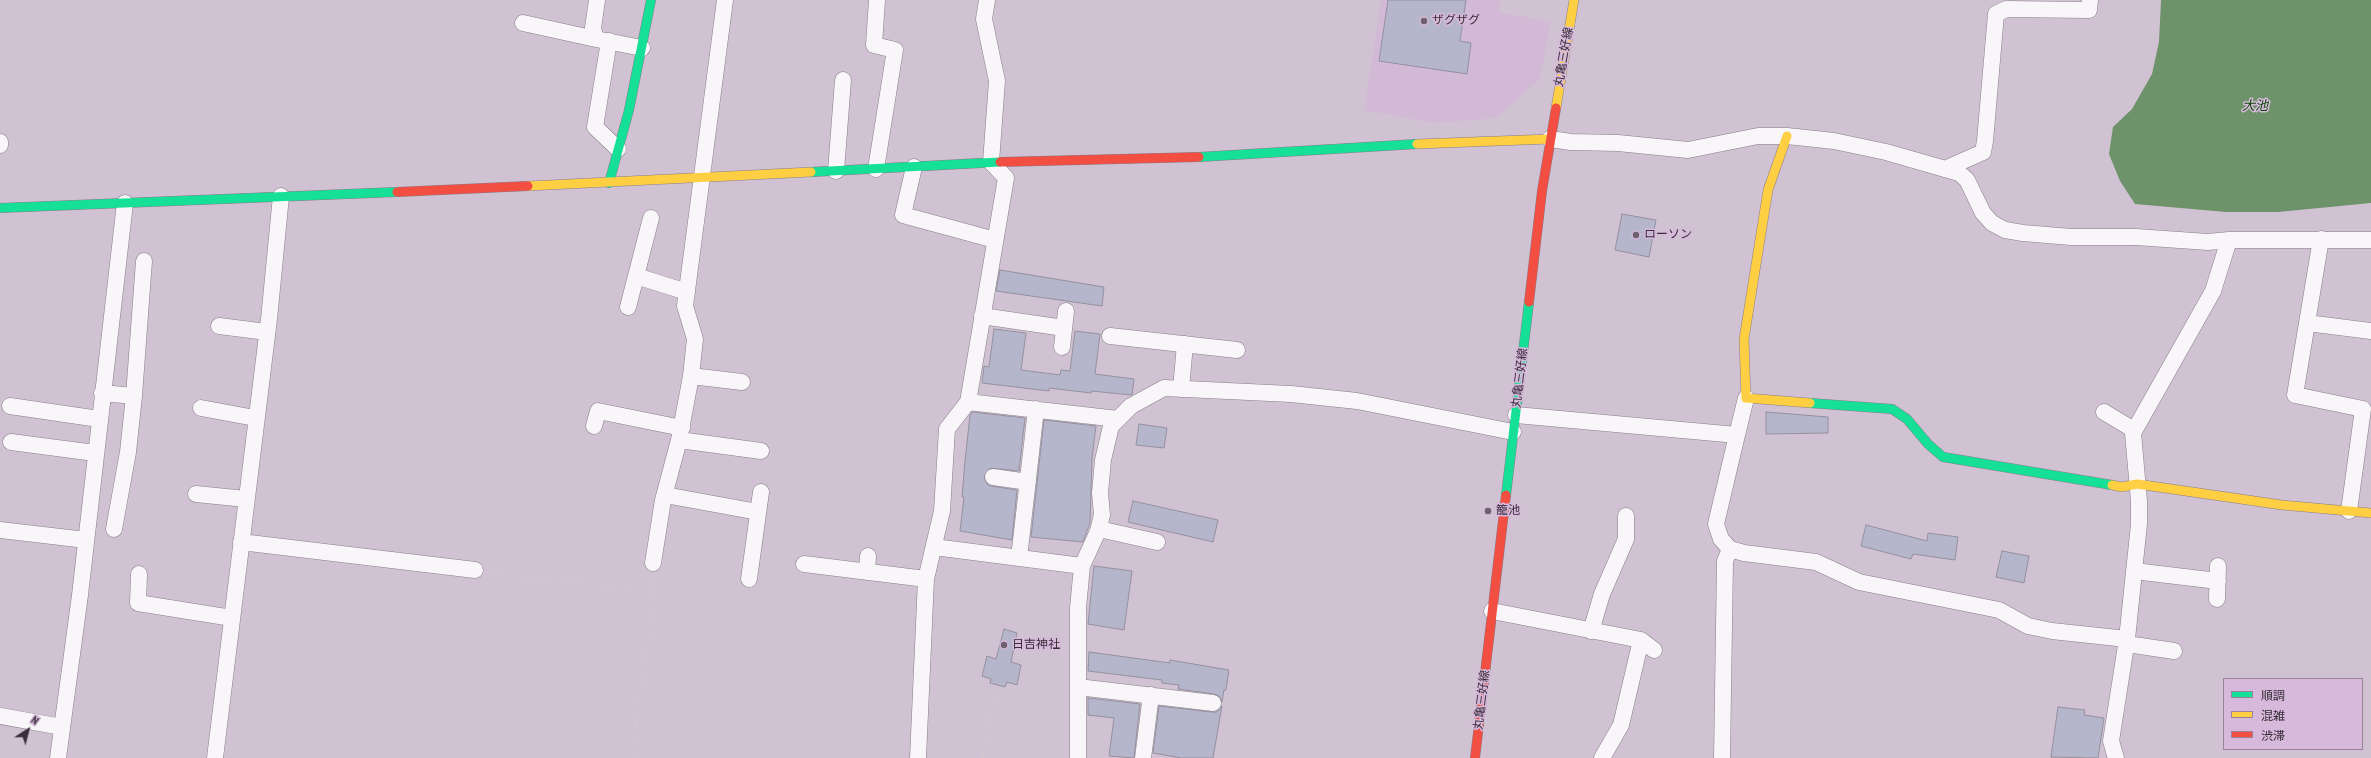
<!DOCTYPE html>
<html>
<head>
<meta charset="utf-8">
<style>
	body { margin:0 }
	#map { position:relative; width:2371px; height:758px; overflow:hidden; background:#d1c2d3; font-family:"PT Sans Narrow","Noto Sans JP",sans-serif }
	canvas { display:block }
	.legend { position:absolute; left:2223px; top:678px; width:140px; height:72px; box-sizing:border-box; background:#d7badb; border:1px solid #97829a; margin:0; padding:5px 7px; list-style:none; font-size:12px; color:#382d39 }
	.legend li { display:flex; align-items:center; gap:8px; height:20px }
	.legend b { width:20px; border:1px solid #97829a }
	.north { position:absolute; left:8px; top:710px; width:40px; height:40px; -webkit-text-stroke:3px #d7badb; paint-order:stroke; rotate:36deg; font-size:11px; font-weight:700; line-height:16px; text-align:center; color:#382d39 }
	.north::after { content:''; display:block; margin:auto; width:14px; height:18px; background:#382d39; clip-path:polygon(50% 0,100% 100%,50% 72%,0 100%) }
</style>
</head>
<body>
<div id="map">
<canvas width="2371" height="758"></canvas>
<ul class="legend">
<li><b style="height:5px;background:#16e098"></b>順調</li>
<li><b style="height:5px;background:#ffcf43"></b>混雑</li>
<li><b style="height:5px;background:#f24e42"></b>渋滞</li>
</ul>
<div class="north">N</div>
</div>
<script>
const ctx = document.querySelector('canvas').getContext('2d');
ctx.lineJoin = 'round';
function paint(path, color) { ctx.fillStyle = color; ctx.fill(path, 'evenodd'); }
const toPath = rows => new Path2D(rows.map(r => 'M' + r).join(''));
function trace(path, color, width, dash) { ctx.strokeStyle = color; ctx.lineWidth = width; ctx.lineCap = dash ? 'butt' : 'round'; ctx.setLineDash(dash || []); ctx.stroke(path); }
function write(font, color, halo, rows, align = 'center') {
  ctx.font = font + ' "PT Sans Narrow","Noto Sans JP",sans-serif'; ctx.lineWidth = 3; ctx.setLineDash([]); ctx.textBaseline = 'middle'; ctx.strokeStyle = halo; ctx.fillStyle = color; for (const [text, x, y, turn = 0] of rows) {
    ctx.save(); ctx.translate(x, y); ctx.rotate((+turn || 0) * Math.PI / 180); ctx.textAlign = isNaN(turn) ? turn : align; if (halo) ctx.strokeText(text, 0, 0); ctx.fillText(text, 0, 0); ctx.restore();
  }
}
const built = toPath([
	[1381,0,1500,0,1499,12,1551,22,1540,79,1496,118,1435,123,1364,110]
]);
const water = toPath([
	[2161,0,2371,0,2371,203,2278,212,2226,212,2135,204,2120,181,2109,154,2113,127,2132,109,2152,74,2159,42]
]);
const building = toPath([
	[1388,0,1466,0,1460,41,1471,43,1467,74,1379,61,1388,0],
	[1622,214,1656,220,1649,257,1615,250,1622,214],
	[1000,270,1104,287,1102,306,996,291,1000,270],
	[994,329,1026,333,1021,370,1060,375,1061,370,1070,371,1075,331,1100,334,1095,374,1134,379,1132,395,1091,391,1091,393,1049,388,1049,391,982,383,984,366,989,367,994,329],
	[972,412,1025,418,1019,471,990,468,984,476,987,484,991,486,1017,490,1012,540,960,531,964,497,962,497,965,461,970,415,972,412],
	[1766,412,1828,417,1828,433,1766,434,1766,412],
	[1044,420,1096,426,1092,458,1090,523,1083,542,1031,537,1044,420],
	[1139,424,1167,428,1164,448,1136,445,1139,424],
	[1133,501,1218,520,1213,542,1128,522,1133,501],
	[1866,525,1927,541,1928,533,1958,537,1955,560,1913,554,1911,559,1861,546,1866,525],
	[2002,551,2029,556,2024,583,1996,577,2002,551],
	[1094,566,1132,571,1124,630,1088,624,1094,566],
	[1004,629,1017,633,1011,662,1021,665,1017,685,1007,682,1005,687,990,683,991,679,982,676,987,656,996,659,1004,629],
	[1089,652,1170,663,1170,660,1229,670,1226,690,1224,690,1222,702,1219,696,1214,694,1178,689,1179,685,1162,683,1162,680,1088,671,1089,652],
	[1088,698,1140,704,1134,758,1109,756,1114,718,1088,715,1088,698],
	[1159,706,1212,712,1217,712,1222,706,1213,758,1181,758,1153,753,1159,706],
	[2058,707,2085,710,2084,715,2104,718,2098,758,2051,757,2058,707]
]);
const path = toPath([
	[490,574,576,582,654,594],
	[632,758,654,594,653,578],
	[982,758,996,693]
]);
const street = toPath([
	[597,0,593,28,596,39,642,48],
	[523,23,596,39],
	[609,41,595,127,618,149],
	[1550,139,1571,142,1618,143,1688,150,1758,136,1787,136,1834,141,1886,152,1959,173,1967,180,1983,213,1992,223,2005,230,2023,233,2071,237,2136,237,2208,242,2229,240,2371,240],
	[0,145,0,142],
	[914,167,903,215,995,240],
	[1947,168,1983,152,1985,141,1996,14,2006,9,2089,10,2090,0],
	[876,169,895,50,874,45,877,0],
	[836,171,843,80],
	[2321,239,2295,395,2363,409,2349,511],
	[636,276,687,292],
	[628,307,651,218],
	[982,316,1064,328],
	[2307,323,2371,331],
	[219,326,267,332],
	[1110,336,1237,350],
	[1062,347,1066,311],
	[691,376,742,382],
	[1181,389,1185,344],
	[102,393,134,396],
	[968,402,1118,419],
	[10,406,99,419],
	[201,408,255,418],
	[2104,412,2134,430],
	[1516,415,1737,435,1716,524,1721,539,1730,549,1744,553,1816,562,1859,582,1999,610,2028,626,2052,631,2127,639],
	[594,426,598,411,682,428],
	[1737,435,1746,398],
	[679,440,761,451],
	[11,442,95,453],
	[993,477,1028,482],
	[196,494,246,499],
	[665,495,758,512],
	[114,529,128,452,134,396,144,261],
	[1099,529,1157,542],
	[0,530,86,540],
	[241,542,475,570],
	[934,547,1082,566],
	[1019,558,1036,409],
	[653,563,663,500,679,440,691,376,695,339,685,306,725,0],
	[804,564,926,579],
	[2134,571,2218,581],
	[867,572,868,556],
	[139,574,138,603,232,618],
	[749,579,761,492],
	[2217,599,2218,566],
	[1492,611,1641,640,1654,650],
	[1591,631,1602,594,1626,539,1626,516],
	[2127,644,2174,651],
	[1078,687,1213,703],
	[0,716,62,727],
	[58,758,80,595,125,203],
	[215,758,269,319,281,196],
	[918,758,926,579,942,511,947,429,968,402,1006,178,991,162,997,81,984,19,987,0],
	[1078,758,1078,608,1082,566,1098,531,1102,515,1100,493,1103,460,1111,426,1131,406,1164,388,1291,394,1357,401,1513,432],
	[1143,758,1151,695],
	[1602,758,1621,725,1641,640],
	[1722,758,1725,561,1730,549],
	[2116,758,2111,741,2127,639,2139,524,2139,501,2133,433,2213,291,2229,240]
]);
const fast = toPath([
	[1199,157,1417,144],
	[811,172,1000,162],
	[609,183,629,110,651,0],
	[0,208,397,192],
	[1810,403,1892,409,1907,419,1928,444,1943,457,2112,485],
	[1506,495,1529,302]
]);
const slow = toPath([
	[1556,108,1574,0],
	[1787,136,1768,190,1744,339,1746,398,1810,403],
	[1417,144,1550,139],
	[528,186,811,172],
	[2112,485,2122,487,2137,484,2282,505,2371,513]
]);
const jam = toPath([
	[1000,162,1199,157],
	[397,192,528,186],
	[1529,302,1542,191,1556,108],
	[1475,758,1506,495]
]);
const markers = [
	[1424,21,4,"#6e616f"],
	[1636,235,4,"#6e616f"],
	[1488,511,4,"#6e616f"],
	[1004,645,4,"#6e616f"]
];
const poiNames = [
	["ザグザグ",1432,21],
	["ローソン",1644,235],
	["籠池",1496,511],
	["日吉神社",1012,645]
];
const streetNames = [
	["丸亀三好線",1564,57,-80],
	["丸亀三好線",1520,378,-83],
	["丸亀三好線",1482,700,-83]
];
const waterNames = [
	["大池",2255,106]
];
paint(built, '#d2b9d6');
paint(water, '#6e926a');
paint(building, '#b5b5cb');
trace(building, '#94909e', 1);
trace(street, '#887d8a', 17);
trace(fast, '#887d8a', 10);
trace(slow, '#887d8a', 10);
trace(jam, '#887d8a', 10);
trace(path, '#cec9ce', 2.5, [2, 3]);
trace(street, '#f8f6f8', 16);
trace(fast, '#16e098', 9);
trace(slow, '#ffcf43', 9);
trace(jam, '#f24e42', 9);
for (const [x, y, r, color] of markers) { const dot = new Path2D(); dot.arc(x, y, r, 0, 2 * Math.PI); ctx.fillStyle = color; ctx.fill(dot); trace(dot, '#d7badb', 1.5); }
write('12px', '#382d39', '#d7badb', poiNames, 'left');
write('12px', '#382d39', '#d7badb', streetNames);
write('italic 13px', '#064702', '#d7badb', waterNames);
</script>
</body>
</html>
